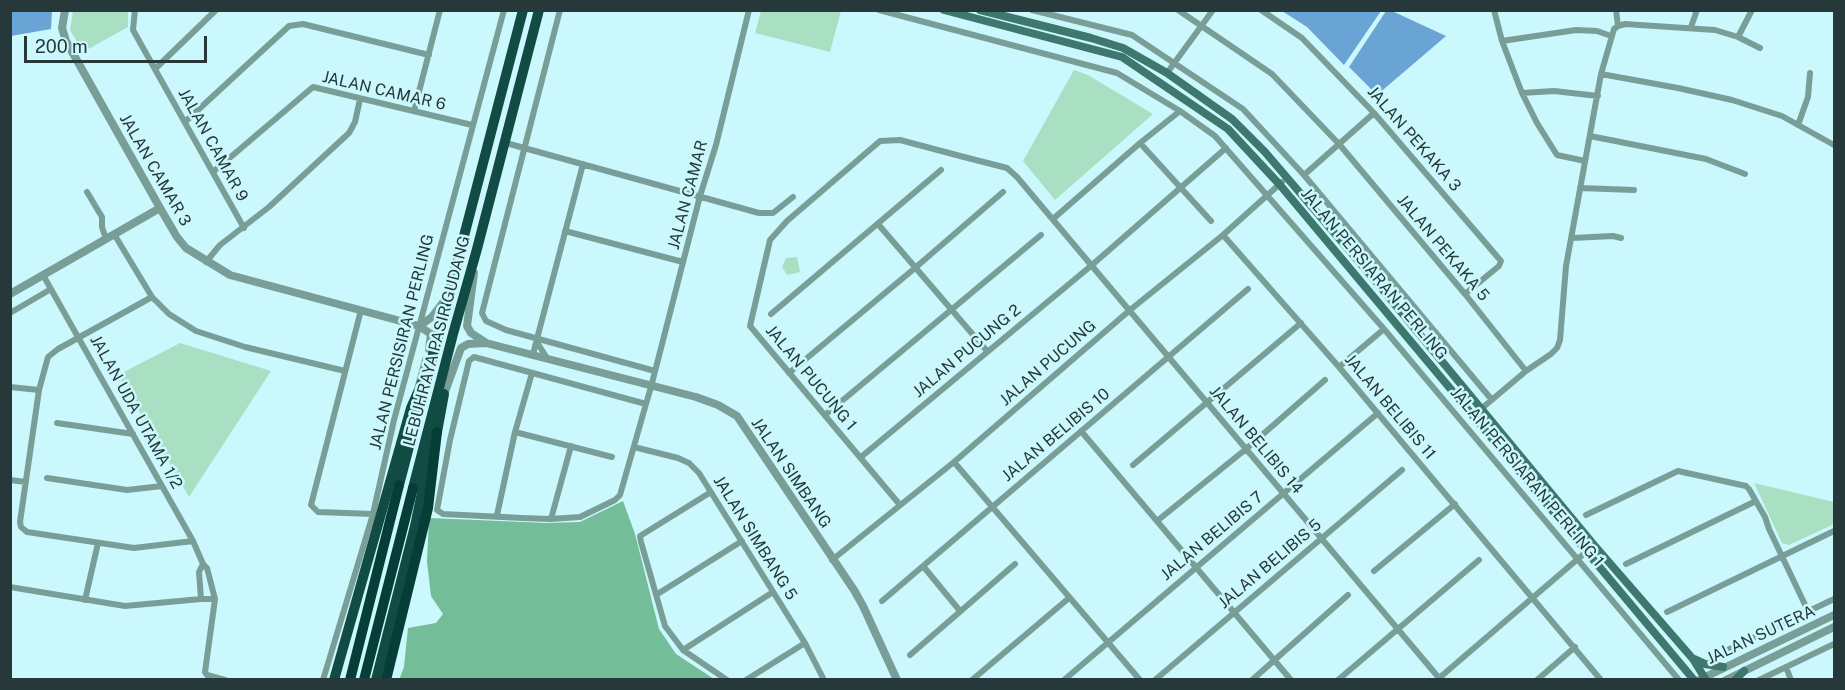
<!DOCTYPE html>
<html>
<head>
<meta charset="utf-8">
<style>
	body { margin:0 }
	#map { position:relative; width:1845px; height:690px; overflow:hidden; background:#cbf8fc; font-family:"Public Sans",sans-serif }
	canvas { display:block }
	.frame { position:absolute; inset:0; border:12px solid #263839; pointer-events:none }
	.scale { position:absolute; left:24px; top:36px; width:183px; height:27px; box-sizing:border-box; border:3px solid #263839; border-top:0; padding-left:8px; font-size:18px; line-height:21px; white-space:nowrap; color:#263839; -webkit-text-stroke:4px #cbf8fc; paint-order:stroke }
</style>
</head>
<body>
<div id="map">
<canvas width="1845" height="690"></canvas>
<div class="frame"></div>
<div class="scale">200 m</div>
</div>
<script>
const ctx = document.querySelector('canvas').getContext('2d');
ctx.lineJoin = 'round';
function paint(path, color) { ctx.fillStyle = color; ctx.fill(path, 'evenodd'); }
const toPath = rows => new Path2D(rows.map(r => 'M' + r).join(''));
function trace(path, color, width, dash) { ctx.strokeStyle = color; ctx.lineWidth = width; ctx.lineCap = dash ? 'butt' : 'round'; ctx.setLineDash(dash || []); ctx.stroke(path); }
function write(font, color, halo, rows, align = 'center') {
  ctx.font = font + ' "Public Sans",sans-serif'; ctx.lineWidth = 5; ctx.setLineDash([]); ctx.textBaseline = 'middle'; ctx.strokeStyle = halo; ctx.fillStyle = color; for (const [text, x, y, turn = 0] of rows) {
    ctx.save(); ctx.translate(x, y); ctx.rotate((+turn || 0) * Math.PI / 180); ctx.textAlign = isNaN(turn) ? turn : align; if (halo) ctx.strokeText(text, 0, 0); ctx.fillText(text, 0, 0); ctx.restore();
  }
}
const green = toPath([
	[73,11,128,11,128,27,83,52,70,30],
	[761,11,841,11,830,52,755,33],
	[1074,70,1088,75,1153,114,1055,200,1023,161],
	[797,257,800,272,787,275,782,267,786,258],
	[180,343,271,371,189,497,118,375],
	[1754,483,1834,502,1834,524,1789,545,1782,543]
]);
const forest = toPath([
	[623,501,635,534,659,629,676,654,714,679,399,680,404,667,408,628,436,623,443,614,431,596,427,562,429,518,546,523,580,522]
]);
const water = toPath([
	[11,10,52,11,51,29,11,36],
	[1282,11,1381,11,1344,65,1307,27],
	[1386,11,1392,11,1446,36,1377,95,1349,67]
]);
const minor = toPath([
	[135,10,133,30,244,228],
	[560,10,482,313,486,321,506,330,655,371],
	[879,10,1117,73,1180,111,1215,136,1384,329,1679,680],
	[1032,10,1132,35,1243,109,1304,175,1492,400],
	[1178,10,1272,74,1339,144,1465,294,1526,371],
	[1261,10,1302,38,1374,113,1501,261,1499,266,1465,294],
	[1494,10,1502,41,1522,93,1554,91,1598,96],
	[1616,10,1618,26],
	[1691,27,1697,10],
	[1738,37,1752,10],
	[1502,41,1576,30,1597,31,1611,36],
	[155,69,216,10],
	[1167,73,1213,10],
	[1601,74,1678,88,1732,100,1782,116,1834,145],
	[1522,93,1537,123,1557,155,1585,161],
	[414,111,440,10],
	[185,122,289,26,303,24,429,55],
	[1798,125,1808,97,1810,73],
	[1590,136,1706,159,1745,174],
	[506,143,759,213,773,213,793,197],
	[1140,143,1211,221],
	[213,172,313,87,472,125],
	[1304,175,1374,113],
	[1580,188,1634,190],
	[87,192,102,217,102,227,106,239],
	[1053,219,1140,143,1180,111],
	[878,224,987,351],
	[565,231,683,262],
	[114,234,152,297,169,314,196,331,245,347,345,371],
	[1223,235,1339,367,1601,680],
	[1572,238,1613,236,1621,238],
	[206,262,220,245,269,207,349,133,355,122,360,99],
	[43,275,193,541,203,564,207,568,215,599,205,672,207,675,225,680],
	[152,297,58,349,48,357,39,390,20,522,21,527,27,532,134,548,193,541],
	[361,310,311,505,318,512,373,514],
	[10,313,51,289],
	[771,314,941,170],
	[537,339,538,344,547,358],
	[533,354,583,164],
	[1339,367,1384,329],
	[789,373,915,268,1003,192],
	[10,387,39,390],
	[646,404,474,357,469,361,450,440,437,510,443,514,522,518,551,519,580,517,615,500,620,495,646,404,651,387,700,196,716,145,749,10],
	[825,415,1041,235],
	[57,423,133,434],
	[1480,424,1478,418,1481,409,1526,371,1551,354,1557,348,1560,340,1566,266,1601,74,1614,29,1618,26,1625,24,1715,30,1738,37,1760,48],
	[1081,431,1291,680],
	[515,432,612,457],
	[634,447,678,458,689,463,699,473,805,643,824,680],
	[861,457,1092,265,1226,148],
	[954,462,1140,680],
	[1133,465,1301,323],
	[47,478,127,490,162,486],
	[10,480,26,482],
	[711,492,640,536,641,542,665,626,683,650,727,680],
	[900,505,750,326,770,240,787,221,880,141,900,140,964,157,1007,168,1017,177,1439,678],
	[497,515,515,432,532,373],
	[1586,515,1678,471,1746,486,1749,489,1765,517,1769,529,1808,611],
	[551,519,571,446],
	[1157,521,1246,449,1325,380],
	[832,560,954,462,1130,310,1223,235,1282,182],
	[1626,564,1756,501],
	[923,566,960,611],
	[1374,571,1455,504],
	[10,587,125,606,201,599,215,599],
	[656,595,742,541],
	[201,599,199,572,203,564],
	[85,600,98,543],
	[882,601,1248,289],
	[1667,612,1834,531],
	[683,650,773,592],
	[910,655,1015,564],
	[1711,658,1834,599],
	[1786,667,1791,680],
	[1438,679,1594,545],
	[323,680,373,514,394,420,504,10],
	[746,680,805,643],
	[972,680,1069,598],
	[1064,680,1378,413],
	[1155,680,1402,470],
	[1252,680,1348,595],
	[1338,680,1479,560],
	[1537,680,1575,647],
	[1759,680,1834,644]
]);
const tertiary = toPath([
	[65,10,62,28,66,41,160,208,177,237,186,248,230,275,419,326,431,334,429,349],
	[474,273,467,326,471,333,485,342],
	[10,294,160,208],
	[419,326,432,317,445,300],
	[419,386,426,360],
	[443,397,461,348,468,344,486,343,696,397,718,405,737,416,854,590,863,606,897,680],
	[1699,680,1834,615],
	[1726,680,1834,627]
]);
const secondary = toPath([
	[944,10,1122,57,1228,129,1280,185,1694,680],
	[980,10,1091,38,1123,48,1167,73,1232,119,1265,152,1373,278,1594,545,1693,659,1706,680],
	[1694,659,1705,664,1723,667],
	[1735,680,1744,671]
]);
const trunk = toPath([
	[399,485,523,10],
	[413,488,453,334,477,249,539,10],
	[334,680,411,408,422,383],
	[376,680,415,526,430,454,437,432,444,394]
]);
const motorway = toPath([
	[350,680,399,485],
	[364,680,413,488],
	[386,680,428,508,437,432]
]);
const streetNames = [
	["JALAN CAMAR 6",384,91,13],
	["JALAN PEKAKA 3",1414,139,49],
	["JALAN CAMAR 9",213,145,61],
	["JALAN CAMAR 3",155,170,60],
	["JALAN CAMAR",688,195,-75],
	["JALAN PEKAKA 5",1443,248,50],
	["JALAN PERSIARAN PERLING",1374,274,50],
	["LEBUHRAYA PASIR GUDANG",437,341,-75],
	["JALAN PERSISIRAN PERLING",402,342,-76],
	["JALAN PUCUNG 2",967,351,-40],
	["JALAN PUCUNG",1048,363,-41],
	["JALAN PUCUNG 1",811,378,50],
	["JALAN BELIBIS 11",1390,407,50],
	["JALAN UDA UTAMA 1/2",136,412,61],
	["JALAN BELIBIS 10",1056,435,-40],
	["JALAN BELIBIS 14",1256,440,50],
	["JALAN SIMBANG",791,473,56],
	["JALAN PERSIARAN PERLING 1",1527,477,50],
	["JALAN BELIBIS 7",1212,536,-40],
	["JALAN SIMBANG 5",755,538,58],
	["JALAN BELIBIS 5",1270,564,-40],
	["JALAN SUTERA",1761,635,-25]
];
paint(green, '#a9e0c3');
paint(forest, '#73bd98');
paint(water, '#6aa4d4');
trace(minor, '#799e97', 6);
trace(tertiary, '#799e97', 8);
trace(secondary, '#3d776d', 8);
trace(trunk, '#104b44', 10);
trace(motorway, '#053e37', 10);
write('16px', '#263839', '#cbf8fc', streetNames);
</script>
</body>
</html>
